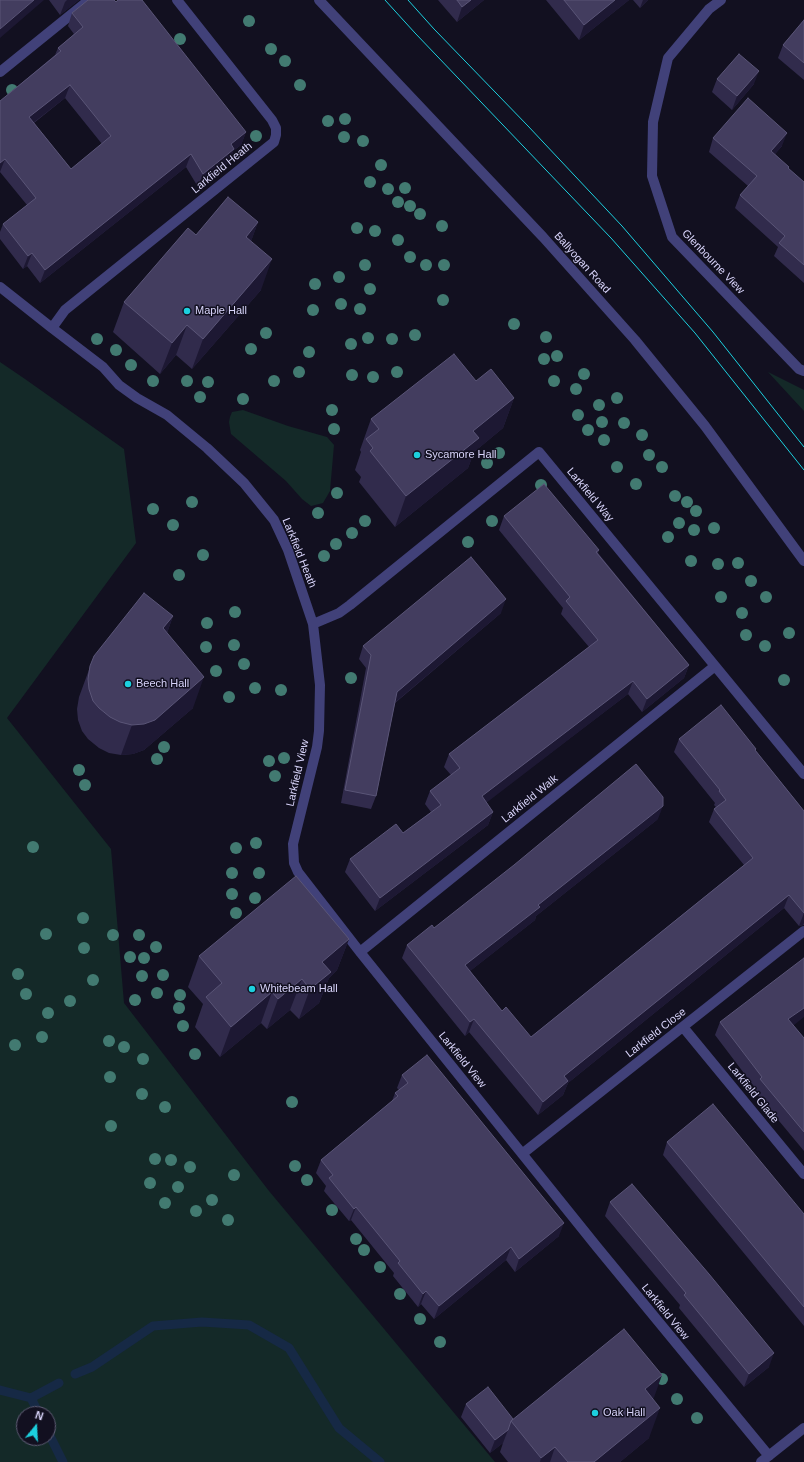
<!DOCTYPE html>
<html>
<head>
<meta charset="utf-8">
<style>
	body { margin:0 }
	#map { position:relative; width:804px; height:1462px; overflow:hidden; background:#121020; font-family:Helvetica,sans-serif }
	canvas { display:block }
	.north { position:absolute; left:16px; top:1406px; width:40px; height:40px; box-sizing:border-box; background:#121020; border:1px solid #615e77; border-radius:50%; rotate:18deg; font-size:11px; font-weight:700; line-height:16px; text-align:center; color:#d8d4fa }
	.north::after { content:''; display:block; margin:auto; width:14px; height:18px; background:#1cd0de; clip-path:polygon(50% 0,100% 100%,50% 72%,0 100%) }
</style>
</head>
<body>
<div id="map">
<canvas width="804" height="1462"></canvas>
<div class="north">N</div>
</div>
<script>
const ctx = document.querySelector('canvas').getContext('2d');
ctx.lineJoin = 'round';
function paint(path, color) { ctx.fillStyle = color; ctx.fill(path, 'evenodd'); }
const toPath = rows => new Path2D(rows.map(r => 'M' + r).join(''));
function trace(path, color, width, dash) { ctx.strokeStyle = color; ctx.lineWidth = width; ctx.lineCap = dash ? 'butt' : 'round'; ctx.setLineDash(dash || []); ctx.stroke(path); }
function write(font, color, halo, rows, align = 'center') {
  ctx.font = font + ' Helvetica,sans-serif'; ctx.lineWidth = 3; ctx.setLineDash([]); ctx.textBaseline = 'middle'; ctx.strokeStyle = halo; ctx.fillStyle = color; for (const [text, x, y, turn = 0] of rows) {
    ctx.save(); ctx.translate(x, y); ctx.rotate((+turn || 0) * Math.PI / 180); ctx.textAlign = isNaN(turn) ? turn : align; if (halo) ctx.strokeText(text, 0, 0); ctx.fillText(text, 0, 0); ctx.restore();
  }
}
const green = toPath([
	[0,362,25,379,124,449,136,543,7,718,111,849,124,1003,269,1191,495,1462,0,1462],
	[24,1414,48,1414,48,1438,24,1438],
	[768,372,804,390,804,411],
	[243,410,288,426,327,437,334,445,330,491,323,503,311,506,302,499,286,481,231,434,229,422,230,417,232,412]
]);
const stream = toPath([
	[75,1374,92,1367,153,1326,202,1322,249,1325,289,1348,339,1428,380,1462],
	[0,1390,31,1398,59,1383],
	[31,1398,39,1414],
	[48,1432,63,1462]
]);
const minor = toPath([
	[177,0,272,120,276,128,276,135,274,142,65,310,52,328,103,367,119,385,137,398,167,415,207,448,244,483,274,520,288,550,313,624,320,685,319,731,317,747,293,844,294,863,298,872,360,952,597,1247,769,1456],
	[319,0,543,237,635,340,705,426,804,561],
	[721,0,709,9,668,58,653,122,652,176,672,237,799,369,804,371],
	[0,72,89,0],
	[0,287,52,328],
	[313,624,339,613,350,605,539,452,804,774],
	[360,952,715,666],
	[683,1027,804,1174],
	[522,1154,804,931],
	[761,1462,804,1428]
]);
const tram = toPath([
	[385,0,415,33,611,238,695,333,804,470],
	[408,0,434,29,528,126,622,226,713,332,804,447]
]);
const trees = [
	[249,21],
	[180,39],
	[271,49],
	[285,61],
	[300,85],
	[12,90],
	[345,119],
	[328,121],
	[256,136],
	[344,137],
	[363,141],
	[381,165],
	[370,182],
	[405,188],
	[388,189],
	[398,202],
	[410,206],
	[420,214],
	[442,226],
	[357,228],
	[375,231],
	[398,240],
	[410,257],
	[365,265],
	[426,265],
	[444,265],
	[339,277],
	[315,284],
	[370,289],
	[443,300],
	[341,304],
	[360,309],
	[313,310],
	[514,324],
	[266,333],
	[415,335],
	[546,337],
	[368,338],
	[97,339],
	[392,339],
	[351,344],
	[251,349],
	[116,350],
	[309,352],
	[557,356],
	[544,359],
	[131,365],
	[299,372],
	[397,372],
	[584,374],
	[352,375],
	[373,377],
	[153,381],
	[187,381],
	[274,381],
	[554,381],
	[208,382],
	[576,389],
	[200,397],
	[617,398],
	[243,399],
	[599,405],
	[332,410],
	[578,415],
	[602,422],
	[624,423],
	[334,429],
	[588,430],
	[642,435],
	[604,440],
	[499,453],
	[649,455],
	[487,463],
	[617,467],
	[662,467],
	[636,484],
	[541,485],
	[337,493],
	[675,496],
	[192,502],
	[687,502],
	[153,509],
	[696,511],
	[318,513],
	[365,521],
	[492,521],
	[679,523],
	[173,525],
	[714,528],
	[694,530],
	[352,533],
	[668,537],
	[468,542],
	[336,544],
	[203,555],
	[324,556],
	[691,561],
	[738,563],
	[718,564],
	[179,575],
	[751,581],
	[721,597],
	[766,597],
	[235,612],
	[742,613],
	[207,623],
	[789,633],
	[746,635],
	[234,645],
	[765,646],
	[206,647],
	[244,664],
	[216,671],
	[351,678],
	[784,680],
	[255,688],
	[281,690],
	[229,697],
	[164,747],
	[284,758],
	[157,759],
	[269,761],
	[79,770],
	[275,776],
	[85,785],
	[256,843],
	[33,847],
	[236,848],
	[232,873],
	[259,873],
	[232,894],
	[255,898],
	[236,913],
	[83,918],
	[46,934],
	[113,935],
	[139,935],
	[156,947],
	[84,948],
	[130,957],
	[144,958],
	[18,974],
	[163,975],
	[142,976],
	[93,980],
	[157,993],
	[26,994],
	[180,995],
	[135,1000],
	[70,1001],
	[179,1008],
	[48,1013],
	[183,1026],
	[42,1037],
	[109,1041],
	[15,1045],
	[124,1047],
	[195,1054],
	[143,1059],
	[110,1077],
	[142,1094],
	[292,1102],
	[165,1107],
	[111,1126],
	[155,1159],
	[171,1160],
	[295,1166],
	[190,1167],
	[234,1175],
	[307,1180],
	[150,1183],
	[178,1187],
	[212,1200],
	[165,1203],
	[332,1210],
	[196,1211],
	[228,1220],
	[356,1239],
	[364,1250],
	[380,1267],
	[400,1294],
	[420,1319],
	[440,1342],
	[662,1379],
	[677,1399],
	[697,1418]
];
const wall = toPath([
	[49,0,79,0,60,15],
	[438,0,484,0,457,22],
	[546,0,629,0,579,40],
	[633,0,648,0,640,8],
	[72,13,246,132,241,145,233,151,230,162,198,187,186,167,40,283,27,266,23,269,0,239,0,232,3,224,27,205,0,172,0,101,55,55,58,48,74,34,68,26],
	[65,98,102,144,71,169,34,123],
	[804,20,804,80,778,58,783,45],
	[717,79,754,84,732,110,712,92],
	[713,138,782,146,775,154,788,169,804,182,804,283,774,256,778,247,735,208,740,195,748,186,709,152],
	[258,222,251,241,261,290,192,369,176,355,160,374,113,332,124,302,196,235],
	[476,381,514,398,503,428,474,452,468,468,395,527,359,482,361,477,355,470,361,452,360,450,371,419],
	[504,516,599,550,598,553,689,665,684,678,642,712,628,694,486,802,493,812,488,825,375,911,345,872,350,859,403,833,431,812,425,804,430,791,451,775,444,767,449,754,589,647,561,614,563,608,499,530],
	[501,613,395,703,376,796,371,809,341,803,366,668,359,659,363,646],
	[173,616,167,633,193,708,144,750,133,754,121,755,109,753,99,748,88,739,82,731,78,720,77,709,79,697,94,656],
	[679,739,756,751,804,811,804,925,799,926,784,908,568,1083,563,1095,538,1115,469,1032,465,1036,402,958,407,945,434,928,658,819,536,916,535,920,470,971,502,1011,531,1037,744,865,709,822,714,809,716,807,714,805,715,803,674,752],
	[349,939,337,970,329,978,319,1003,299,1019,290,1010,267,1029,261,1023,220,1057,195,1027,203,1004,188,987,199,956],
	[720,1022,793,1025,804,1038,804,1151,755,1092,756,1089,715,1035],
	[402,1075,559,1236,515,1272,506,1260,434,1319,421,1304,418,1307,393,1276,394,1273,351,1220,349,1221,324,1191,326,1186,316,1173,321,1160,392,1101,395,1093,399,1090,397,1088],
	[667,1142,804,1214,804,1326,663,1155],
	[610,1202,769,1367,744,1387,679,1308,680,1305,605,1216],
	[653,1399,649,1438,620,1462,508,1462,500,1452,503,1443,490,1453,461,1417,466,1404,513,1419]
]);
const shadedWall = toPath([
	[34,0,44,0,0,38,0,29],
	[67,0,79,0,60,15,65,2],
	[471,0,484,0,457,22,462,7],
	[615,0,629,0,579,40,584,25],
	[643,0,648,0,640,8],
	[759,71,754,84,732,110,737,96],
	[70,85,65,98,24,130,29,117],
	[246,132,241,145,233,151,230,162,198,187,203,174,231,144],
	[787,133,782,146,766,164,771,151],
	[191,154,186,167,40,283,45,270],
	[5,159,0,172,0,163],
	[258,222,247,253,246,237],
	[32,253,27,266,23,269,28,256],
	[272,259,261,290,192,369,203,339],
	[187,325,176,355,160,374,172,343],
	[514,398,503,428,474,452,468,468,395,527,406,496,473,431],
	[506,599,501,613,392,705,397,692],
	[173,616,162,647,163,628],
	[689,665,684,678,642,712,647,699],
	[204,677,193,708,144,750,133,754,121,755,132,725],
	[633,681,628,694,477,810,482,796],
	[663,806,658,819,536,916,535,920,460,979,465,965,538,905],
	[493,812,488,825,375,911,380,898],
	[789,895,784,908,568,1083,563,1095,538,1115,543,1102,564,1076],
	[804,913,804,923,803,925,799,926],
	[349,939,337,970,329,978,319,1003,299,1019,310,989,322,962],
	[302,979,290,1010,267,1029,278,999],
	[272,992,261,1023,220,1057,231,1027],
	[804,1008,804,1017,784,1033,788,1019],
	[474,1019,469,1032,465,1036,470,1022],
	[356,1207,351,1220,349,1221,354,1209],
	[564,1223,559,1236,515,1272,519,1259],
	[511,1247,506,1260,434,1319,439,1306],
	[426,1291,421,1304,418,1307,423,1294],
	[774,1353,769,1367,744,1387,749,1374],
	[662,1375,651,1406,645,1389],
	[660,1408,649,1438,620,1462,594,1462],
	[508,1430,503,1443,490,1453,495,1440],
	[555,1447,550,1462,540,1462,541,1458]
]);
const building = toPath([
	[0,0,34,0,0,29,0,0],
	[88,0,114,0,116,2,118,0,142,0,246,132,231,144,234,149,203,174,191,154,45,270,32,253,28,256,3,224,36,198,5,159,0,163,0,101,61,51,58,48,83,27,72,13,88,0],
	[70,85,111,136,71,169,29,117,70,85],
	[457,0,471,0,462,7,457,0],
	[564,0,615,0,584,25,564,0],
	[804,20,804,63,783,45,804,20],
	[739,54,759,71,737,96,717,79,739,54],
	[748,98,787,133,771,151,789,167,788,168,804,182,804,265,779,243,785,236,740,195,757,176,713,138,748,98],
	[228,197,258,222,246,237,272,259,203,339,187,325,172,343,124,302,188,228,196,235,228,197],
	[454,354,476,381,491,369,514,398,473,431,479,438,406,496,370,451,373,448,366,439,379,429,371,419,454,354],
	[544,484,599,550,596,552,689,665,647,699,633,681,482,796,493,812,380,898,350,859,396,824,403,833,441,805,430,791,460,768,449,754,598,640,566,601,570,597,504,516,544,484],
	[471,557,506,599,397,692,376,796,345,790,371,655,363,646,471,557],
	[144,593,173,616,163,628,204,677,155,720,144,724,132,725,120,722,110,717,99,708,93,701,89,689,88,679,90,666,94,656,144,593],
	[721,705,756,749,755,750,804,811,804,913,789,895,564,1076,568,1081,543,1102,474,1019,470,1022,407,945,432,925,434,928,514,865,636,764,663,797,663,806,538,905,540,907,465,965,502,1011,506,1007,531,1037,753,858,714,809,726,800,719,791,720,790,679,739,721,705],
	[296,876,349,939,322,962,331,972,310,989,302,979,278,999,272,992,231,1027,206,997,222,983,199,956,296,876],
	[804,958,804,1008,788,1019,804,1038,804,1132,760,1079,762,1077,720,1022,804,958],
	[427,1055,564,1223,519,1259,511,1247,439,1306,426,1291,423,1294,398,1263,400,1261,356,1207,354,1209,329,1178,333,1175,321,1160,398,1096,395,1093,408,1083,402,1075,427,1055],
	[713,1104,804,1214,804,1307,667,1142,713,1104],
	[632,1184,709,1274,774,1353,749,1374,684,1295,686,1293,610,1202,632,1184],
	[624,1329,662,1375,645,1389,660,1408,594,1462,568,1462,555,1447,541,1458,511,1421,624,1329],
	[488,1387,513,1419,511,1421,508,1430,495,1440,466,1404,488,1387]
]);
const markers = [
	[187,311,4,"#1cd0de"],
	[417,455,4,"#1cd0de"],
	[128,684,4,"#1cd0de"],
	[252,989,4,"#1cd0de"],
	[595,1413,4,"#1cd0de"]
];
const streetNames = [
	["Larkfield Heath",222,168,-39],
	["Glenbourne View",713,262,46],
	["Ballyogan Road",582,263,48],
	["Larkfield Way",590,495,50],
	["Larkfield Heath",299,553,68],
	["Larkfield View",298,773,-77],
	["Larkfield Walk",530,799,-39],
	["Larkfield Close",656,1033,-38],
	["Larkfield View",462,1060,51],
	["Larkfield Glade",753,1093,51],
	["Larkfield View",665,1312,51]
];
const poiNames = [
	["Maple Hall",195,311],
	["Sycamore Hall",425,455],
	["Beech Hall",136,684],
	["Whitebeam Hall",260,989],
	["Oak Hall",603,1413]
];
paint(green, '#142928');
trace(stream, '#162945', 9);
trace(minor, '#414179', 10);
trace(tram, '#1cd0de', 1);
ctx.fillStyle = '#427a71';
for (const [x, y] of trees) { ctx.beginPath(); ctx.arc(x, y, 6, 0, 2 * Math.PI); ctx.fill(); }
paint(wall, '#312b4c');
paint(shadedWall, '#1d1833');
paint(building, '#433d5f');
trace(building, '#5a5577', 1);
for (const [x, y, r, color] of markers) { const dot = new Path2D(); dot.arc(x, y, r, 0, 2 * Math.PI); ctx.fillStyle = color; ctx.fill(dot); trace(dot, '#121020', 1.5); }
write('11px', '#d8d4fa', '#121020', streetNames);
write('11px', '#d8d4fa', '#121020', poiNames, 'left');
</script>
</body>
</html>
